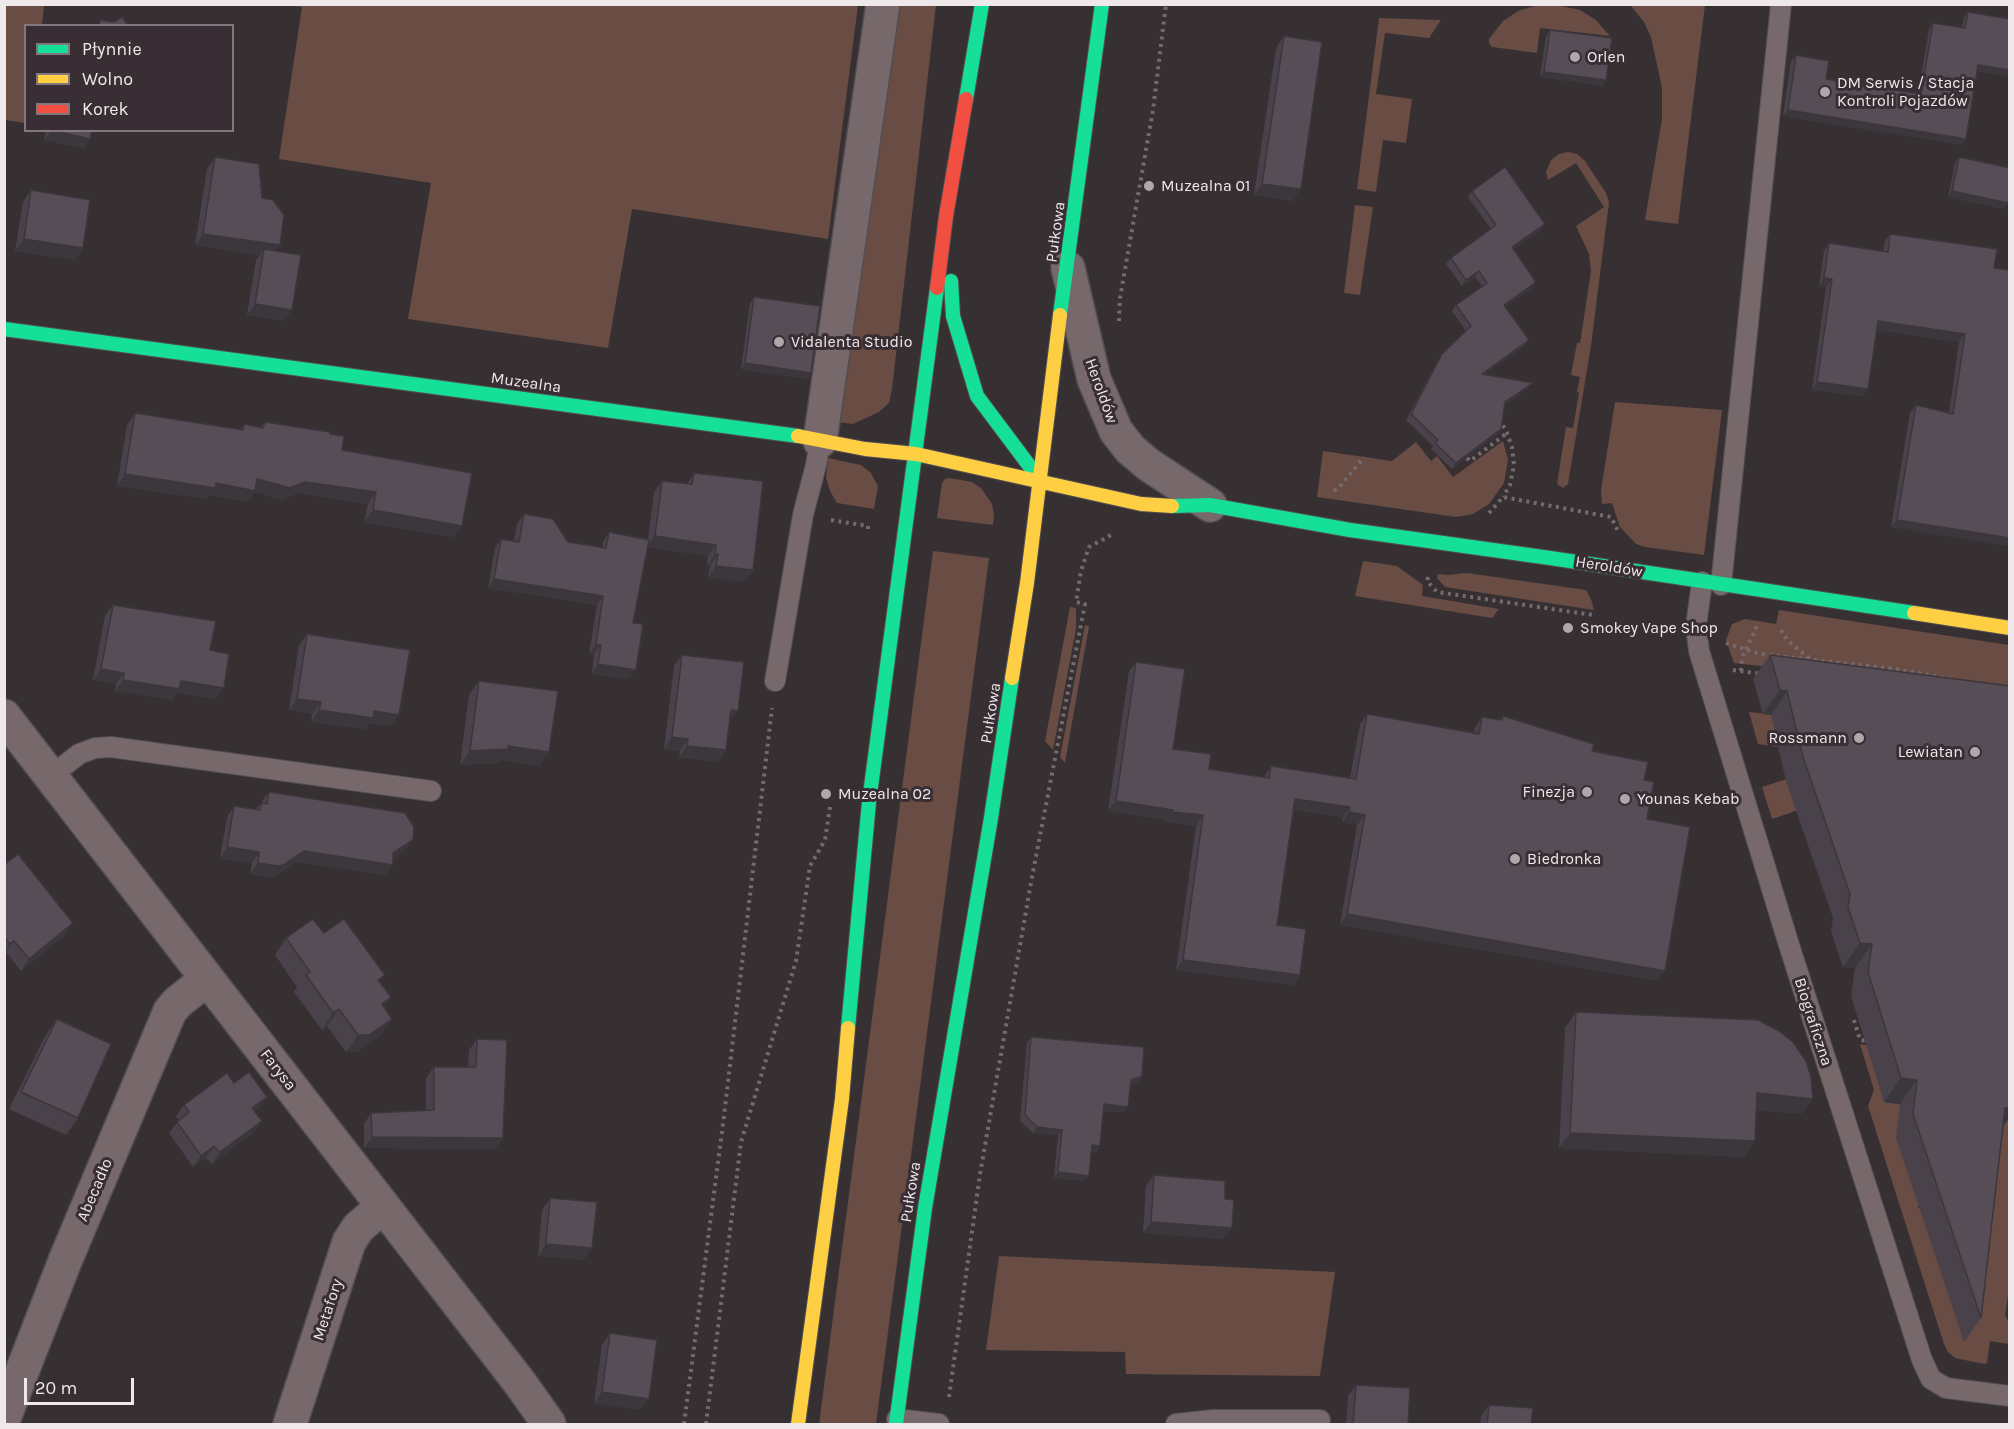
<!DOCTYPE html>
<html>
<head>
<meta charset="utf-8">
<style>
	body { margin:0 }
	#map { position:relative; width:2014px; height:1429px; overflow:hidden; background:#363033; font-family:Karla,sans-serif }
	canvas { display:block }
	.frame { position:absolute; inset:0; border:6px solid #eee8eb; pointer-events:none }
	.legend { position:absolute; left:24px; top:24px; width:210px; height:108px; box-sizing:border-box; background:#382e33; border:2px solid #81787d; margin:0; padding:8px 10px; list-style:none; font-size:18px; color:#eee8eb }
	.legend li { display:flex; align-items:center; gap:12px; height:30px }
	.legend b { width:30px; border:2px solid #81787d }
	.scale { position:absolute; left:24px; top:1378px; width:110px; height:27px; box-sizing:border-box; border:3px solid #eee8eb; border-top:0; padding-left:8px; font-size:18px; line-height:21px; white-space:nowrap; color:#eee8eb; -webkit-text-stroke:4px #382e33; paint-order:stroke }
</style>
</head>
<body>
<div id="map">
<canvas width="2014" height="1429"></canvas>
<div class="frame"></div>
<ul class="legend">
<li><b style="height:8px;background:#16e098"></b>Płynnie</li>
<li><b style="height:8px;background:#ffcf43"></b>Wolno</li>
<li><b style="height:8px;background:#f24e42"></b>Korek</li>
</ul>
<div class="scale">20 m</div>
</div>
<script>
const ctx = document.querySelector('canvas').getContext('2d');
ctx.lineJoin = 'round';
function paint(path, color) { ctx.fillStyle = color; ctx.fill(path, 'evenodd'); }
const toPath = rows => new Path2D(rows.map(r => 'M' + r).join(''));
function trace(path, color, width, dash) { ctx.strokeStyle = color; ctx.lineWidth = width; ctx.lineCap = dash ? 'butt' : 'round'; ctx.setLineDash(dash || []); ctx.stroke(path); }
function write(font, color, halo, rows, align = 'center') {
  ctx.font = font + ' Karla,sans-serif'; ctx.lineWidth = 6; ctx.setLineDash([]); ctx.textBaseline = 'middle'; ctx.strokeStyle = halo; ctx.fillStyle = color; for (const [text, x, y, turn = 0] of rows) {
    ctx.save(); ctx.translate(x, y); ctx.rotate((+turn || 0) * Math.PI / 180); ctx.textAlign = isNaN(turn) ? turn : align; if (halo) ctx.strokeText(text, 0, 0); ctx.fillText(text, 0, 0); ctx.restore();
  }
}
const green = toPath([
	[5,4,44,5,42,25,26,26,25,123,5,120],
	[1541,4,1556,5,1580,10,1596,20,1610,36,1540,28,1537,53,1492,47,1489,43,1489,39,1503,21,1518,11],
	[284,5,858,5,828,239,632,209,608,348,408,319,431,183,279,159,302,7],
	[891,5,936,5,892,389,889,403,879,412,853,424,836,422],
	[1630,5,1705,5,1678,224,1645,220,1662,119,1662,88,1651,37,1644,22],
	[1379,18,1441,20,1429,38,1385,33,1376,94,1412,99,1406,143,1383,140,1376,192,1357,189],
	[1568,152,1577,154,1585,161,1606,193,1609,202,1591,346,1568,484,1563,488,1557,484,1566,427,1573,428,1579,393,1577,392,1580,377,1571,375,1577,343,1580,343,1591,271,1589,254,1576,226,1604,207,1576,163,1548,180,1546,172,1551,160,1559,154],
	[1355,205,1373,207,1360,295,1344,293],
	[1615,402,1722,410,1704,555,1645,547,1636,544,1620,527,1612,503,1602,504,1601,490],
	[1503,441,1508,460,1504,483,1489,504,1473,514,1456,517,1317,497,1323,451,1392,461,1416,442,1431,461,1437,456,1453,477],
	[828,458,861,465,871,473,878,486,874,509,837,503,830,491,826,478],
	[950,478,972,482,981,488,992,504,994,514,993,525,937,518,942,483,945,479],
	[933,551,989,558,876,1424,819,1424],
	[1363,561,1397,566,1423,585,1422,596,1499,609,1492,618,1355,596],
	[1467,573,1586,590,1591,599,1594,610,1445,587,1437,578,1438,574,1448,575],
	[1070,607,1076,608,1076,629,1053,750,1045,741],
	[1779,610,2009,645,2009,695,1734,663,1726,640,1732,624,1745,619,1776,624],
	[1085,625,1089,626,1065,763,1060,757],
	[1749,712,1782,716,1778,747,1758,744],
	[1787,779,1843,795,1772,819,1762,787],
	[2009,1032,2010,1281,2005,1316,2009,1322,2009,1344,1990,1341,1987,1363,1984,1364,1955,1358,1948,1352,1944,1344,1868,1106,1874,1090,1860,1044,1877,1047,1884,1102,1900,1104,1920,1187,1918,1208,1927,1209],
	[999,1256,1335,1272,1320,1376,1126,1374,1125,1352,986,1350]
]);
const path = toPath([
	[1119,321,1120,298,1153,110,1166,4],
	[1499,419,1507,433,1512,447,1514,465,1510,485,1503,497],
	[1467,458,1470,461,1507,433],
	[1334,491,1341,485,1364,457],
	[1489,513,1503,497,1611,517,1619,533],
	[831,520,868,526,868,529],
	[1428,577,1427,581,1437,592,1593,615],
	[1781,630,1788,641,1809,658],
	[1726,643,1760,654,1895,669,1952,679],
	[1733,670,1762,674],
	[1741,671,1742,658,1758,624],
	[1854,1020,1860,1040,1868,1041],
	[949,1397,980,1174,1032,877,1085,604,1076,602,1081,571,1089,547,1111,535],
	[684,1424,724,1116,772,708],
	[706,1424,741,1142,796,961,810,866,825,840,830,807]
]);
const lane = toPath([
	[1702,582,1696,626,1699,651,1789,945,1922,1360,1931,1379,1946,1388,2010,1396],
	[1721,585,1781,4],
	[775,681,803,515,816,465,820,441],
	[51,776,79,754,95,748,111,747,431,791],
	[897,1419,939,1424],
	[1176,1424,1213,1420,1320,1420]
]);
const street = toPath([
	[1068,268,1094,379,1116,431,1130,449,1149,465,1210,505],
	[820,441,883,4],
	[4,716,520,1383,549,1424],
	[4,1418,65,1261,170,1011,178,1002,207,979],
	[290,1424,349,1242,358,1228,383,1206]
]);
const fast = toPath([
	[966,99,982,4],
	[951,281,953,316,977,396,1040,480],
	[1060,315,1102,4],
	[4,329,798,436],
	[1172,506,1210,505,1350,530,1550,558,1914,613],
	[848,1028,869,802,937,288],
	[896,1424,925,1208,991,818,1012,678]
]);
const slow = toPath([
	[798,436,865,449,916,454,1141,504,1172,506],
	[1914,613,2010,628],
	[1012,678,1027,583,1060,315],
	[798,1424,842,1099,848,1028]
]);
const jam = toPath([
	[937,288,946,216,966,99]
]);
const wall = toPath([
	[1968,12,2010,76,1977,71,1966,139,1962,145,1783,116,1791,61,1796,55,1826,79,1918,94,1929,29,1933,23,1962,28,1964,18],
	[1550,30,1606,80,1602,86,1540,77,1546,36],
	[1284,36,1293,201,1254,195,1276,48],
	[46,130,92,130,90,139,84,148,44,140],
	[215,157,262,198,292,310,284,321,247,315,256,260,260,255,195,245,207,169],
	[1959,157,2008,203,2004,209,1948,197,1955,163],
	[31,190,83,248,75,260,15,251,23,202],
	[1472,191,1541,230,1514,249,1536,282,1532,288,1505,307,1529,340,1524,346,1485,374,1528,388,1505,405,1501,429,1497,435,1452,469,1431,449,1433,446,1406,420,1438,360,1442,354,1466,331,1452,311,1456,305,1482,286,1475,277,1462,286,1446,264,1451,258,1491,229,1468,197],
	[1890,234,1994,268,2010,270,2010,545,2007,546,1891,527,1910,413,1916,405,1949,413,1959,342,1877,330,1868,389,1863,396,1812,390,1826,287,1819,286,1824,251,1829,243,1883,252,1885,241],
	[754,297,811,373,807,379,741,369,750,303],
	[135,413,240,430,244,424,261,427,265,422,330,434,342,450,462,526,454,537,364,522,368,504,297,493,282,500,255,492,247,502,210,495,207,499,117,486,127,425],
	[694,473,753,570,744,582,708,577,710,566,707,566,708,556,647,547,633,623,629,679,592,674,594,654,589,654,597,605,488,588,495,548,501,539,514,541,517,524,524,514,568,542,602,548,603,542,609,532,648,539,654,492,662,481,687,484],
	[113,605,210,650,216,699,177,693,172,700,115,691,116,684,93,680,105,616],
	[307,634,391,726,369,723,365,729,311,722,312,714,289,710,299,645],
	[682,655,729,722,726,750,718,762,679,757,680,751,664,749,674,666],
	[1770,655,2010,686,2010,1117,2003,1126,1981,1318,1964,1342,1896,1138,1900,1104,1884,1102,1851,996,1855,968,1843,967,1831,931,1833,918,1786,781,1771,715,1763,714,1753,679],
	[1136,662,1173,749,1209,769,1264,777,1271,766,1350,778,1360,724,1367,714,1474,733,1475,728,1482,717,1500,720,1503,716,1592,751,1644,780,1658,981,1340,925,1357,825,1342,822,1343,817,1293,810,1277,925,1300,975,1293,985,1176,970,1196,826,1165,822,1166,820,1108,811,1129,672],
	[479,681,549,752,539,766,500,760,498,763,460,765,469,695],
	[269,792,405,850,393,859,393,865,385,875,296,862,276,876,270,877,250,874,252,863,220,858,227,817,234,806,256,809],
	[4,865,65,935,21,971,6,952,4,953],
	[324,933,380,982,391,997,384,1007,392,1019,380,1036,357,1052,346,1052,327,1026,322,1030,294,992,297,987,275,955,286,938],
	[1576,1012,1802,1114,1756,1110,1755,1141,1744,1157,1559,1148,1565,1028],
	[57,1019,78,1118,66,1135,9,1109,45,1036],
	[1031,1037,1142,1076,1138,1082,1130,1085,1128,1107,1124,1112,1103,1111,1100,1146,1096,1152,1091,1152,1085,1181,1054,1178,1058,1135,1033,1133,1020,1121,1027,1043],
	[477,1039,503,1138,495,1149,364,1148,364,1124,371,1113,426,1111,426,1078,434,1067,468,1067,469,1050],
	[234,1083,267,1097,259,1108,255,1111,254,1132,212,1164,206,1158,193,1167,169,1133,179,1120,176,1116,184,1105],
	[1154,1175,1224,1239,1143,1233,1146,1186],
	[550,1198,584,1260,538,1256,542,1210],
	[610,1333,640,1410,594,1403,602,1345],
	[1356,1385,1408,1424,1420,1425,1346,1425,1348,1396],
	[1489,1405,1531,1425,1480,1425,1481,1416]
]);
const shadedWall = toPath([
	[1978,65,2010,70,2010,76,1974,71],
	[1544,72,1606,80,1602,86,1540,77],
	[1788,110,1966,139,1962,145,1783,116],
	[51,131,90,139,84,148,44,140],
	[1262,184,1301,189,1293,201,1254,195],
	[1952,191,2008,203,2004,209,1948,197],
	[1545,224,1541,230,1508,253,1512,247],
	[203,234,280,245,272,257,264,249,260,255,195,245],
	[24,239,83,248,75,260,15,251],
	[1479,271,1475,277,1462,286,1466,280],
	[1824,278,1832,279,1826,287,1819,286],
	[1536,282,1532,288,1499,311,1504,305],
	[255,304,292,310,284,321,247,315],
	[1878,321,1965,334,1959,342,1872,329],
	[1529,340,1524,346,1478,380,1482,374],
	[745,363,811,373,807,379,741,369],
	[1817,382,1868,389,1863,396,1812,390],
	[1533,383,1528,388,1501,408,1505,402],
	[1501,429,1497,435,1452,469,1456,463],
	[125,474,216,483,257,479,305,482,376,492,368,504,297,493,282,500,255,492,247,502,210,495,207,499,117,486],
	[373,510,462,526,454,537,364,522],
	[1897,520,2010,538,2010,545,2007,546,1891,527],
	[655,536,716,545,708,556,647,547],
	[715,554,718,554,710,566,707,566],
	[716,566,753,570,744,582,708,577],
	[494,579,603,596,597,605,488,588],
	[596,645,601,645,594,654,589,654],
	[598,664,636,670,629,679,592,674],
	[101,669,124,673,116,684,93,680],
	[123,680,181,681,224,688,216,699,177,693,172,700,115,691],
	[1780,690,1787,691,1771,715,1763,714],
	[297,699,321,702,312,714,289,710],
	[319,710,374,711,399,715,391,726,369,723,365,729,311,722],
	[731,710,738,711,730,722],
	[672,737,688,739,680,751,664,749],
	[508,746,549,752,539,766,500,760,498,763,460,765,470,751],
	[687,746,726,750,718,762,679,757],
	[1295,799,1350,807,1343,817,1288,809],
	[1116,801,1173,810,1166,820,1108,811],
	[1172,812,1203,815,1196,826,1165,822],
	[1349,812,1365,815,1357,825,1342,822],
	[413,840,405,850,386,864,393,865,385,875,296,862,276,876,270,877,250,874,258,863,304,851,393,853],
	[227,847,259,852,252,863,220,858],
	[1347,914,1665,971,1658,981,1340,925],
	[73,923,65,935,21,971,29,959],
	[14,941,6,952,4,953,4,952,10,944],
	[1860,943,1872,944,1855,968,1843,967],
	[1183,960,1300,975,1293,985,1176,970],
	[391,997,379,1014,382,1004],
	[339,1009,327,1026,322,1030,333,1013],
	[392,1019,380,1036,357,1052,346,1052,358,1035],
	[1142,1076,1138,1082,1126,1086,1131,1080],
	[1901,1078,1917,1080,1900,1104,1884,1102],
	[1757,1093,1813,1099,1802,1114,1746,1109],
	[267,1097,259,1108,244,1119,252,1108],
	[1104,1104,1128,1107,1124,1112,1099,1110],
	[2005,1108,2010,1108,2010,1117,1998,1133],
	[262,1121,254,1132,212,1164,220,1152],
	[1037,1127,1062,1130,1058,1135,1033,1133],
	[1570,1133,1755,1141,1744,1157,1559,1148],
	[372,1137,503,1138,495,1149,364,1148],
	[1092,1145,1100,1146,1096,1152,1088,1151],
	[214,1146,206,1158,193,1167,201,1156],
	[1058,1172,1089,1176,1085,1181,1054,1178],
	[1151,1222,1232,1228,1224,1239,1143,1233],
	[546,1244,592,1248,584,1260,538,1256],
	[602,1392,649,1399,640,1410,594,1403]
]);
const building = toPath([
	[1968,12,2010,19,2010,70,1978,65,1966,139,1788,110,1796,55,1829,61,1826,79,1921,94,1933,23,1965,28,1968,12],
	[122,17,127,24,139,26,99,26,100,20,114,22,122,17],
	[1550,30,1612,38,1606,80,1544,72,1550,30],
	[1284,36,1322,42,1301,189,1262,184,1284,36],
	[51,130,92,130,90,139,51,130],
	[215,157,259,164,262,198,273,200,284,215,280,245,203,234,215,157],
	[1959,157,2010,168,2010,196,2008,203,1952,191,1959,157],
	[1505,167,1545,224,1512,247,1536,282,1504,305,1529,340,1482,374,1533,383,1505,402,1501,429,1456,463,1435,443,1438,440,1411,414,1442,354,1471,326,1456,305,1487,283,1479,271,1466,280,1451,258,1496,225,1472,191,1505,167],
	[31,190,90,200,83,248,24,239,31,190],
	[1890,234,1997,249,1994,268,2010,270,2010,538,1897,520,1916,405,1953,414,1965,334,1878,321,1868,389,1817,382,1832,279,1824,278,1829,243,1888,252,1890,234],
	[264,249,301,255,292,310,255,304,264,249],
	[754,297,820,306,811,373,745,363,754,297],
	[135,413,243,430,244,424,263,428,265,422,330,432,330,434,344,436,342,450,472,473,462,526,373,510,376,492,305,482,290,488,257,479,255,491,216,483,215,488,125,474,135,413],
	[694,473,763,481,753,570,716,566,718,554,715,554,716,545,655,536,662,481,692,484,694,473],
	[524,514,553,519,568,542,606,548,609,532,649,540,633,623,643,624,636,670,598,664,601,645,596,645,603,596,494,579,501,539,519,542,524,514],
	[113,605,216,621,210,650,229,654,224,688,181,681,179,689,155,685,123,680,124,673,101,669,113,605],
	[307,634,410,650,399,715,374,711,373,718,319,710,321,702,297,699,307,634],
	[682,655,744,662,738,711,731,710,726,750,687,746,688,739,672,737,682,655],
	[1770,655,2010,686,2010,1108,2005,1108,1981,1318,1913,1114,1917,1080,1901,1078,1868,972,1872,944,1860,943,1848,907,1850,894,1803,757,1787,691,1780,690,1770,655],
	[1136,662,1185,669,1173,749,1211,754,1209,769,1269,778,1271,766,1356,779,1367,714,1479,734,1482,717,1502,720,1503,716,1594,744,1592,751,1648,762,1644,780,1654,782,1647,819,1690,827,1665,971,1347,914,1365,815,1349,812,1350,807,1295,799,1277,925,1306,929,1300,975,1183,960,1203,815,1172,812,1173,810,1116,801,1136,662],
	[479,681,558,691,549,752,508,746,508,749,470,751,479,681],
	[269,792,405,813,414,827,413,840,393,853,393,865,304,851,283,865,278,866,258,863,259,852,227,847,234,806,260,810,261,803,267,804,269,792],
	[18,854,73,923,29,959,14,941,10,944,4,937,4,865,18,854],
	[313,919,324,933,344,919,385,975,378,980,391,997,382,1004,392,1019,369,1035,358,1035,339,1009,333,1013,306,975,310,972,286,938,313,919],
	[1576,1012,1758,1020,1779,1031,1793,1042,1806,1061,1811,1077,1813,1099,1757,1093,1755,1141,1570,1133,1576,1012],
	[57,1019,111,1044,78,1118,21,1092,57,1019],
	[1031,1037,1144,1047,1142,1076,1131,1080,1128,1107,1104,1104,1100,1146,1092,1145,1089,1176,1058,1172,1062,1130,1037,1127,1025,1115,1031,1037],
	[477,1039,507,1040,503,1138,372,1137,371,1113,434,1110,434,1067,476,1067,477,1039],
	[249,1072,267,1097,252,1108,262,1121,220,1152,214,1146,201,1156,177,1122,189,1112,184,1105,227,1073,234,1083,249,1072],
	[1154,1175,1225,1181,1225,1199,1234,1200,1232,1228,1151,1222,1154,1175],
	[550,1198,597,1202,592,1248,546,1244,550,1198],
	[610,1333,657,1340,649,1399,602,1392,610,1333],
	[1356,1385,1410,1388,1408,1424,1420,1425,1353,1425,1356,1385],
	[1489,1405,1533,1408,1531,1425,1487,1425,1489,1405]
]);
const markers = [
	[1575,57,6,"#aea8ab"],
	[1825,92,6,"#aea8ab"],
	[1149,186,6,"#aea8ab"],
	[779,342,6,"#aea8ab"],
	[1568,628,6,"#aea8ab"],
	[1859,738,6,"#aea8ab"],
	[1975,752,6,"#aea8ab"],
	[1587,792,6,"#aea8ab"],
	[826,794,6,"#aea8ab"],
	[1625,799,6,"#aea8ab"],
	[1515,859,6,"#aea8ab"]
];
const poiNames = [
	["Orlen",1587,57],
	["DM Serwis / Stacja",1837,83],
	["Kontroli Pojazdów",1837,101],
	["Muzealna 01",1161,186],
	["Vidalenta Studio",791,342],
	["Smokey Vape Shop",1580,628],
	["Rossmann",1847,738,"right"],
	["Lewiatan",1963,752,"right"],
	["Finezja",1575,792,"right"],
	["Muzealna 02",838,794],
	["Younas Kebab",1637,799],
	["Biedronka",1527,859]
];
const streetNames = [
	["Pułkowa",1056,232,-82],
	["Muzealna",526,383,8],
	["Heroldów",1101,391,70],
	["Heroldów",1609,567,9],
	["Pułkowa",991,713,-81],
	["Biograficzna",1813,1022,72],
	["Farysa",278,1070,52],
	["Abecadło",95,1190,-67],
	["Pułkowa",911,1192,-81],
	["Metafory",328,1310,-72]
];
paint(green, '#694c44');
trace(lane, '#534e50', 22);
trace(street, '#534e50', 36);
trace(fast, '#534e50', 16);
trace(slow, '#534e50', 16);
trace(jam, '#534e50', 16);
trace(path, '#756b6e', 4, [3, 4.5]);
trace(lane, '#77696b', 20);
trace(street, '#77696b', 33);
trace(fast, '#16e098', 14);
trace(slow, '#ffcf43', 14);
trace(jam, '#f24e42', 14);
paint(wall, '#4a424b');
paint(shadedWall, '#3c363d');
paint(building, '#564d57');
trace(building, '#3c363d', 1.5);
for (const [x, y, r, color] of markers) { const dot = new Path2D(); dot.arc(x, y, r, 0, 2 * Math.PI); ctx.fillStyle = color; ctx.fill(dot); trace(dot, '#382e33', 2); }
write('16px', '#eee8eb', '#382e33', poiNames, 'left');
write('16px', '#eee8eb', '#382e33', streetNames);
</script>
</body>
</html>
